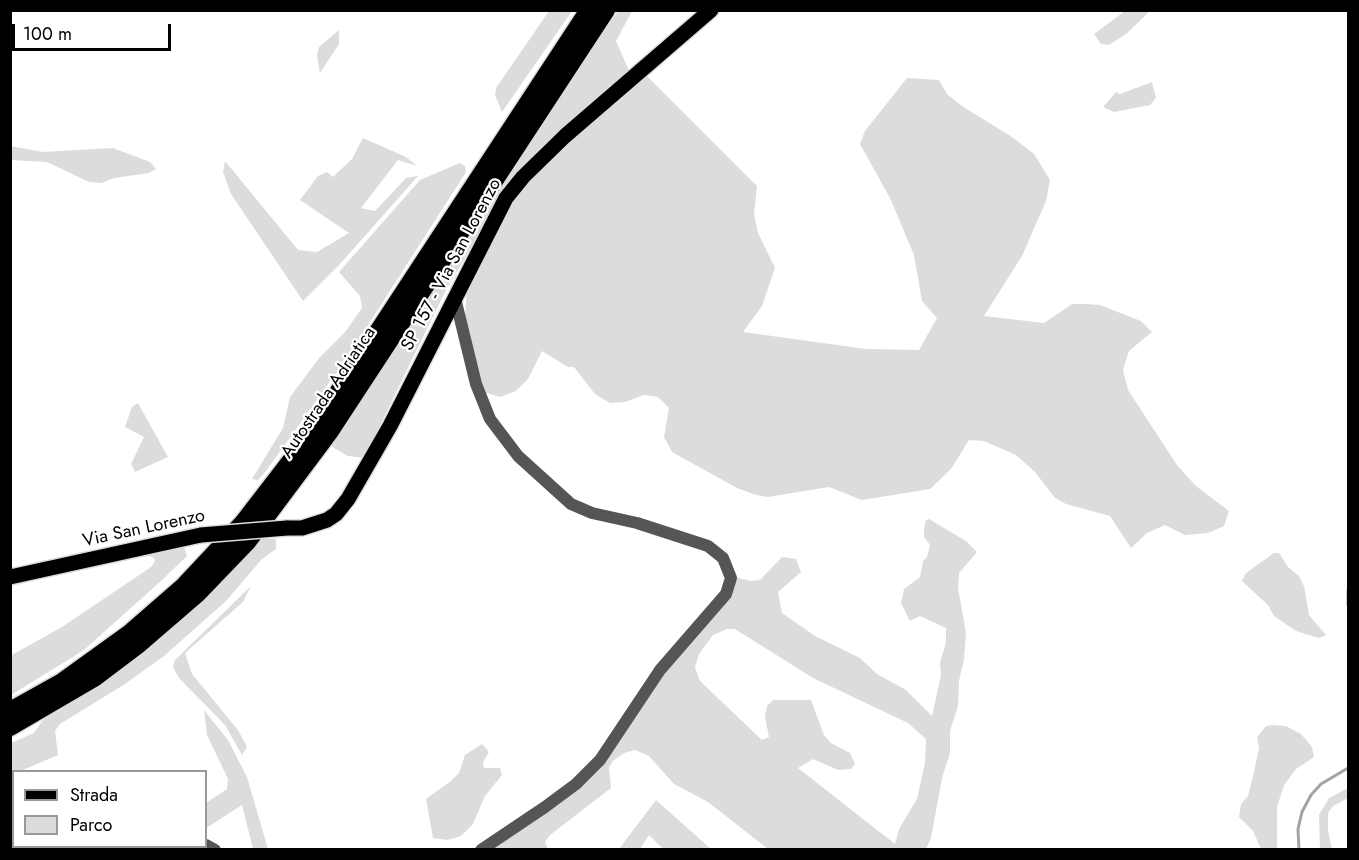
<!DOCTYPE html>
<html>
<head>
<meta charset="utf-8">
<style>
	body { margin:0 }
	#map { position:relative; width:1359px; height:860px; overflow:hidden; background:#fff; font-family:Jost,sans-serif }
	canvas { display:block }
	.frame { position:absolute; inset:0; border:12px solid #000; pointer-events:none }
	.legend { position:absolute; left:12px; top:770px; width:195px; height:78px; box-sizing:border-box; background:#fff; border:2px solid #999; margin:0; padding:8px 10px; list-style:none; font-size:18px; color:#000 }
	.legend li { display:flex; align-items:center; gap:12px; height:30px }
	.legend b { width:30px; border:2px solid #999 }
	.scale { position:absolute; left:12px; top:24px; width:159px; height:27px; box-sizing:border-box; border:3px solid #000; border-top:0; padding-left:8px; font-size:18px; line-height:21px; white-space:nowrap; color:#000; -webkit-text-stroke:4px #fff; paint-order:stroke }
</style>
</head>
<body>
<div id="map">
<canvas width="1359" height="860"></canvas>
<div class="frame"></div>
<ul class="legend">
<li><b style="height:8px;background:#000"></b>Strada</li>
<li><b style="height:16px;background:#dcdcdc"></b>Parco</li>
</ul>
<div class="scale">100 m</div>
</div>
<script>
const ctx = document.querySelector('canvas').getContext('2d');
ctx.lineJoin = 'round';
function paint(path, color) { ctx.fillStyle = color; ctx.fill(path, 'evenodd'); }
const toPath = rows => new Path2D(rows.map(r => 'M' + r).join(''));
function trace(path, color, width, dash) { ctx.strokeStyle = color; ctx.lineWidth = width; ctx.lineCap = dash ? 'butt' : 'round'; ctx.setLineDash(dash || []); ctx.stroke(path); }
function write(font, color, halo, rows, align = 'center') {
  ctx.font = font + ' Jost,sans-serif'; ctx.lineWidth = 4.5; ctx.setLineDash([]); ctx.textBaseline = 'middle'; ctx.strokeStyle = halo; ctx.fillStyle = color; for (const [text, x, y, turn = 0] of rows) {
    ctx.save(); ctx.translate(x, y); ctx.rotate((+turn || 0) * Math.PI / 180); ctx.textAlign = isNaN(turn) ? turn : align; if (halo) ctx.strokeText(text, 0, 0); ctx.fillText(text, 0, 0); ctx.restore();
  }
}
const green = toPath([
	[549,11,572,11,502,112,495,95,496,88],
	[618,11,632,11,616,41,630,73,520,169,502,194,444,294,364,458,348,456,334,448,330,444],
	[1125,11,1150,11,1126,34,1109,45,1101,44,1094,34],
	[339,30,339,44,320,73,317,55,319,47],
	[645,74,757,186,754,214,758,233,775,268,762,306,743,332,866,349,919,350,937,318,922,301,914,255,890,198,860,144,865,131,907,78,939,80,947,94,962,106,1012,137,1034,154,1050,180,1046,201,1022,256,984,316,1044,323,1072,304,1085,304,1100,305,1141,321,1152,332,1129,351,1123,370,1128,390,1177,465,1196,486,1229,511,1224,526,1208,533,1185,535,1165,525,1147,533,1131,548,1110,516,1066,504,1055,498,1035,472,1016,455,984,441,969,440,951,469,930,489,862,500,829,487,768,497,756,495,737,488,672,452,664,437,669,408,658,397,644,395,625,402,610,403,595,394,574,367,568,367,542,351,528,379,516,391,500,397,483,392,465,318,467,285,520,190,536,172],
	[1152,82,1156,98,1150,105,1114,112,1103,107,1116,92,1120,94],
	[363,138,406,157,417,166,398,160,361,208,375,211,406,178,418,176,340,264,303,301,231,194,223,172,225,161,298,250,317,252,349,233,300,200,318,176,327,172,333,177,352,159],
	[10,146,43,152,113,148,150,162,156,169,149,173,114,178,102,183,89,182,47,162,11,160],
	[460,163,465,166,466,172,349,355,266,471,258,480,252,479,283,428,290,397,320,357,345,332,362,308,360,296,339,272,420,180],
	[138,403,168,457,135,472,131,464,144,437,125,427,132,407],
	[929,519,966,541,977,552,959,573,958,588,966,633,964,659,959,681,958,706,950,731,950,753,942,778,931,838,926,849,768,849,708,802,674,784,649,756,635,750,624,753,613,761,609,767,611,788,550,835,545,842,548,849,492,850,610,748,735,577,751,581,760,580,782,557,796,559,801,572,778,592,782,613,815,636,860,658,877,674,906,690,932,716,941,675,940,662,946,643,946,628,920,616,910,621,901,603,904,589,920,577,923,561,927,557,930,545,924,537,924,529,926,520],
	[727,629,735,629,813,678,908,723,926,739,925,763,917,799,899,829,895,844,798,768,813,759,838,770,851,769,855,764,850,753,831,743,824,735,811,700,773,700,767,706,765,717,769,737,762,740,700,681,695,667,699,654,713,635],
	[261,538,276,539,276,549,262,559,226,601,164,656,125,684,60,724,55,731,58,755,11,775,11,743,34,733,43,720,105,682,149,648,201,602],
	[174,545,184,547,187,556,161,581,84,650,11,695,10,656,62,627,151,567,155,561,154,558,149,556,136,558],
	[1274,553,1279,553,1288,567,1299,576,1304,586,1309,615,1326,635,1319,638,1296,631,1274,616,1268,605,1242,581,1246,573],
	[251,586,243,602,185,653,192,674,238,730,247,747,242,755,225,725,179,678,173,667,175,660],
	[204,710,228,740,247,777,268,849,253,849,242,805,206,828,206,803,227,789,228,779,207,735],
	[1273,725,1286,726,1301,734,1312,747,1314,757,1296,769,1284,785,1277,807,1277,849,1261,849,1253,831,1239,817,1241,804,1248,796,1254,772,1259,748,1257,737,1266,726],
	[482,744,489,752,483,762,484,768,500,768,502,775,485,796,473,824,461,836,448,840,433,838,426,799,451,781,459,773,465,755],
	[1348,788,1348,798,1333,806,1328,813,1328,831,1332,849,1320,849,1319,815,1329,798],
	[656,800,711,849,663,849,649,835,640,849,619,849]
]);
const stream = toPath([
	[1348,590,1348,605],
	[1299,850,1298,829,1302,812,1311,795,1321,784,1348,768]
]);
const minor = toPath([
	[455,298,476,384,490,419,518,456,571,504,592,513,637,523,708,546,723,558,731,578,726,594,660,670,600,760,576,784,545,807,481,850],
	[206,845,215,850],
	[95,850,101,846]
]);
const major = toPath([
	[287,528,302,528,327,520,336,514,348,499,390,426,506,198,523,177,565,136,711,10],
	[10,577,201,535]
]);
const highway = toPath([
	[10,711,62,682,130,633,184,586,243,523,307,440,589,10],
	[10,727,94,678,139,644,197,594,247,542,330,431,606,10]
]);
const majorBridge = toPath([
	[201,535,287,528]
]);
const streetNames = [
	["SP 157 - Via San Lorenzo",452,265,-62],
	["Autostrada Adriatica",329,393,-56],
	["Via San Lorenzo",144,529,-12]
];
paint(green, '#dcdcdc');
trace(stream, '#a3a3a3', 3);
trace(major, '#dbdbdb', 18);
trace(highway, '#dbdbdb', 21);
trace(minor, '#555', 12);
trace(major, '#000', 15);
trace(highway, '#000', 18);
trace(majorBridge, '#dbdbdb', 18, []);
trace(majorBridge, '#000', 15);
write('18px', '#000', '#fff', streetNames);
</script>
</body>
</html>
